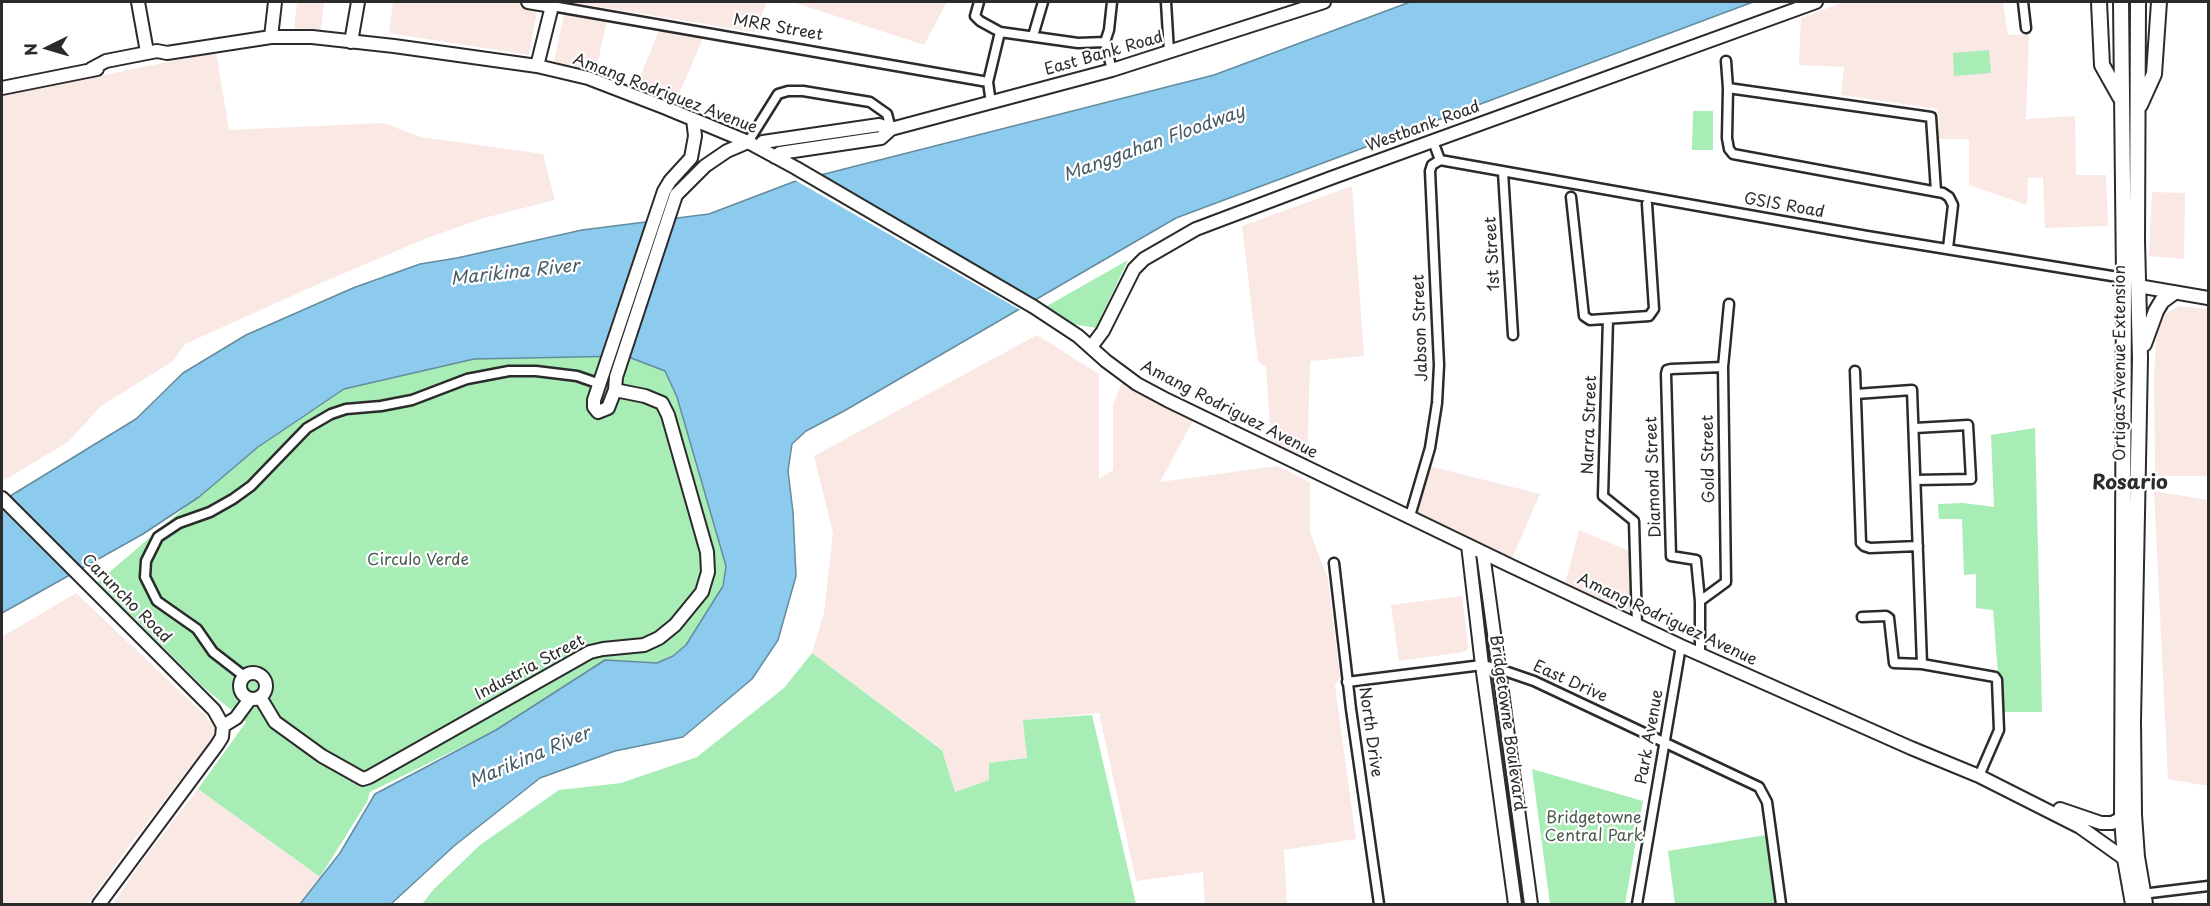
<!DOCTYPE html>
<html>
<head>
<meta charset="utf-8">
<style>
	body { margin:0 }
	#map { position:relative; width:2210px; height:906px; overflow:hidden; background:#fff; font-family:"Playpen Sans",sans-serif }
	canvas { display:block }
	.frame { position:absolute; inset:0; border:3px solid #2b2b2b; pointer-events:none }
	.north { position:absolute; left:18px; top:18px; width:60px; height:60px; -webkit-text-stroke:4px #fff; paint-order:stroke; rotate:265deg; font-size:16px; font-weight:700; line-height:24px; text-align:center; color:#2b2b2b }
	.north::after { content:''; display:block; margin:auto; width:21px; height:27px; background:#2b2b2b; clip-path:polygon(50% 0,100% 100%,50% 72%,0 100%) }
</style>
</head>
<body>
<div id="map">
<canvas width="2210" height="906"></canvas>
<div class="frame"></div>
<div class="north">N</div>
</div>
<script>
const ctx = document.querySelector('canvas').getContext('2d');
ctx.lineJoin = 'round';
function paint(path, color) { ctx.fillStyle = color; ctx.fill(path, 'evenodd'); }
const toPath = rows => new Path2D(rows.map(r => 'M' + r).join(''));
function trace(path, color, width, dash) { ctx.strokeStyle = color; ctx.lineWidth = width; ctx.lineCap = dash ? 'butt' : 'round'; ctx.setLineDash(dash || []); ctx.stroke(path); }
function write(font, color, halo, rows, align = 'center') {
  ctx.font = font + ' "Playpen Sans",sans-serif'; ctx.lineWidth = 4.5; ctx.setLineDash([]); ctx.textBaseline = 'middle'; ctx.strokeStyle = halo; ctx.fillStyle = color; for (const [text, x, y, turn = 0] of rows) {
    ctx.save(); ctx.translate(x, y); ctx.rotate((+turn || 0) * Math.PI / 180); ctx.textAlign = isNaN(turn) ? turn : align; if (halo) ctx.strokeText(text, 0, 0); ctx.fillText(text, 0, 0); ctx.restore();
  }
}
const built = toPath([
	[297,2,324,2,321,31,294,28],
	[393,2,515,2,538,5,529,55,389,33],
	[569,2,767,2,755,32],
	[793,2,947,2,924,45],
	[1844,2,2003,2,2008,35,2029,34,2026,119,2075,116,2076,175,2106,175,2108,226,2045,228,2043,177,2028,178,2027,205,1969,185,1969,139,1939,139,1938,109,1841,95,1844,67,1799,65,1801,18],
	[565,10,607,20,595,75,554,62],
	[660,28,704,36,675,103,635,89],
	[216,52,229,130,384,123,420,137,543,154,555,200,484,218,427,238,314,286,185,344,173,361,101,406,68,442,3,481,2,96],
	[1352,186,1364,356,1310,361,1307,464,1271,441,1266,367,1258,361,1242,226],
	[2152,192,2185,193,2184,259,2149,256],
	[2179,306,2208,309,2208,476,2155,476,2154,375,2157,329,2161,317],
	[1037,335,1099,374,1099,479,1113,470,1113,404,1123,381,1195,417,1160,482,1277,466,1310,482,1310,532,1328,579,1340,677,1335,686,1356,839,1284,850,1287,904,1205,904,1203,872,1136,881,1099,713,1024,720,1027,758,989,763,989,780,955,792,942,749,812,653,824,613,833,533,814,456],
	[1429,466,1540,494,1512,558,1415,512],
	[2154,491,2208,500,2208,786,2168,779],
	[1579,530,1629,551,1632,613,1565,584],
	[76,593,205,715,215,728,214,736,127,849,88,904,2,904,2,637],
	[1462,596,1468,646,1467,650,1463,652,1399,661,1391,605],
	[198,789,321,878,300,904,113,904,143,860]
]);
const green = toPath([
	[1989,50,1991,73,1954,76,1953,53],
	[1693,111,1713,111,1713,150,1692,150],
	[1128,260,1096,328,1073,324,1047,306],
	[573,356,627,356,665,371,677,397,726,566,723,586,686,645,673,656,657,663,605,661,496,730,370,792,367,802,320,877,198,789,246,722,202,686,98,582,231,468,258,447,344,389,474,359],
	[2035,428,2042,712,2001,712,1993,610,1976,608,1976,574,1964,575,1962,519,1939,519,1938,504,1963,503,1994,507,1991,435],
	[812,653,942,750,955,792,989,780,989,763,1027,758,1023,720,1092,715,1136,904,422,904,434,889,480,845,559,790,621,783,697,757,784,688],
	[1532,769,1643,801,1625,904,1550,904],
	[1766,835,1775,904,1675,904,1668,851]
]);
const water = toPath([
	[1410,2,1753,2,1176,218,844,411,806,431,792,444,788,471,793,512,796,576,778,640,752,679,683,737,615,751,540,778,454,846,391,904,300,904,340,853,375,794,496,730,605,660,657,663,673,656,686,645,723,586,726,566,677,397,665,371,626,356,474,359,344,389,258,447,199,497,143,534,2,613,2,501,136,419,183,373,246,335,353,288,420,264,457,258,582,230,709,214,793,182,1214,75,1410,2]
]);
const pier = toPath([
	[815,173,1038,302,1022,311,793,179]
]);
const street = toPath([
	[979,2,975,16,980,21,1000,32,1078,43,1105,42],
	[1166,2,1169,52],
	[2023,2,2026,28],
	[552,6,988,82],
	[1033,36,1043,2],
	[1105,42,1109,30,1112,2],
	[1105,42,1112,70],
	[1726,61,1728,88,1727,138,1729,149,1733,154,1943,193,1949,197,1953,205,1948,248],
	[1728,88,1931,117,1936,191],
	[991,103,988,82,1000,32],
	[1433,141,1440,160],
	[748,142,778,94,788,91,803,91,870,102,887,114,891,129],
	[1440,160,1867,236,2124,278],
	[1503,172,1513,335],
	[1571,197,1584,316,1590,320,1649,316,1654,309,1647,204],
	[1608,319,1603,496,1634,521,1637,625],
	[1855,371,1861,543,1864,546,1870,548,1918,546],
	[1856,394,1912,390,1922,664],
	[1915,428,1968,425,1971,479,1916,480],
	[1410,516,1430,448,1437,403,1439,365,1430,171,1432,165,1440,160],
	[1334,563,1351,709,1379,904],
	[1700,601,1726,582,1723,367,1729,304],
	[1862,617,1886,616,1889,618,1894,663,1922,664,1995,677,1997,680,1999,730,1979,776],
	[1700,654,1700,601,1696,560,1671,556,1666,374,1667,370,1671,369,1723,367],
	[244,676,213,652,197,629,157,601,145,577,146,561,158,537,179,523,210,512,233,499,251,486,307,428,331,414,346,409,381,406,412,400,467,379,509,371,536,371,577,376,600,384],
	[1347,682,1482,665,1499,669,1534,681,1759,787,1767,802,1781,904],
	[2142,894,2208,886],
	[1637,904,1681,646]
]);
const secondary = toPath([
	[138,2,147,52],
	[528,2,552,6,537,66],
	[271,37,275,2],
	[351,42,358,2],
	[91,69,106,61,157,51,167,53,271,37,312,37,394,46,537,66,588,78,666,108,748,142,796,168,1034,307,1078,336,1106,361,1137,384,1167,400,1511,566,1681,646,1911,748,1979,776,2080,827,2125,859],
	[2,88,97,69],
	[693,119,695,136,691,158,670,181,664,191,594,400,594,407,598,412,608,408,615,390,616,377,676,195,705,166,727,151,748,142],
	[758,147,763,142,879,125,891,129],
	[775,157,780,153,881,138,891,129,1112,70,1324,2],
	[2138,286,2208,298],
	[1091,347,1103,331,1134,269,1144,259,1196,229,1331,178,1816,2],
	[2,498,214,710,223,726,222,737,217,745,99,904],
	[1468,545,1482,665,1515,904],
	[1483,553,1531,904],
	'240 686a13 13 0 1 1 26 0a13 13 0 1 1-26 0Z',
	[260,697,275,722,322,756,363,779,369,777,590,652,603,649,644,645,659,638,675,625,702,592,708,572,707,552,668,415,662,403,645,396,615,390],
	[223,726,236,718,250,699],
	[2060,809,2101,823,2112,823,2122,818]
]);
const primary = toPath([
	[2099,2,2102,65,2120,97],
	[2121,2,2124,278,2122,818,2125,859,2133,904],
	[2138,2,2137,241,2140,358,2133,721,2134,815,2137,857,2145,904],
	[2140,105,2154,74,2159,2],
	[2144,344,2156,311,2162,301,2173,293]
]);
const streetNames = [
	["MRR Street",778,28,10],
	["East Bank Road",1104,54,-16],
	["Amang Rodriguez Avenue",665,94,21],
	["Westbank Road",1423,127,-20],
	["GSIS Road",1784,206,10],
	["1st Street",1493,254,-93],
	["Jabson Street",1421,328,-92],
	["Ortigas Avenue Extension",2121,363,-90],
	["Amang Rodriguez Avenue",1229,410,27],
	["Narra Street",1590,425,-88],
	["Gold Street",1709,459,-91],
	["Diamond Street",1654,477,-92],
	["Caruncho Road",126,599,45],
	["Amang Rodriguez Avenue",1667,620,25],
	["Industria Street",530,668,-28],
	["East Drive",1570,682,24],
	["Bridgetowne Boulevard",1507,723,82],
	["North Drive",1370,732,82],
	["Park Avenue",1650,737,-80]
];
const parkNames = [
	["Circulo Verde",418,561],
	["Bridgetowne",1594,819],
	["Central Park",1594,837]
];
const waterNames = [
	["Manggahan Floodway",1154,144,-20],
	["Marikina River",515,273,-6],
	["Marikina River",530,758,-23]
];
const quarterNames = [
	["Rosario",2130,483]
];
paint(built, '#f9e8e3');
paint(green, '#a8ecb6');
paint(water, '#8ccbed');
trace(water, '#658b9f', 1.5);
paint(pier, '#fff');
trace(street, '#2b2b2b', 13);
trace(secondary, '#2b2b2b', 16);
trace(primary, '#2b2b2b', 18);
trace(street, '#fff', 8);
trace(secondary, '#fff', 12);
trace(primary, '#fff', 14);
write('16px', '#2b2b2b', '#fff', streetNames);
write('16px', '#4a5b4e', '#fff', parkNames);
write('italic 18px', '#485b65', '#fff', waterNames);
write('bold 20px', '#2b2b2b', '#fff', quarterNames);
</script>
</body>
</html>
